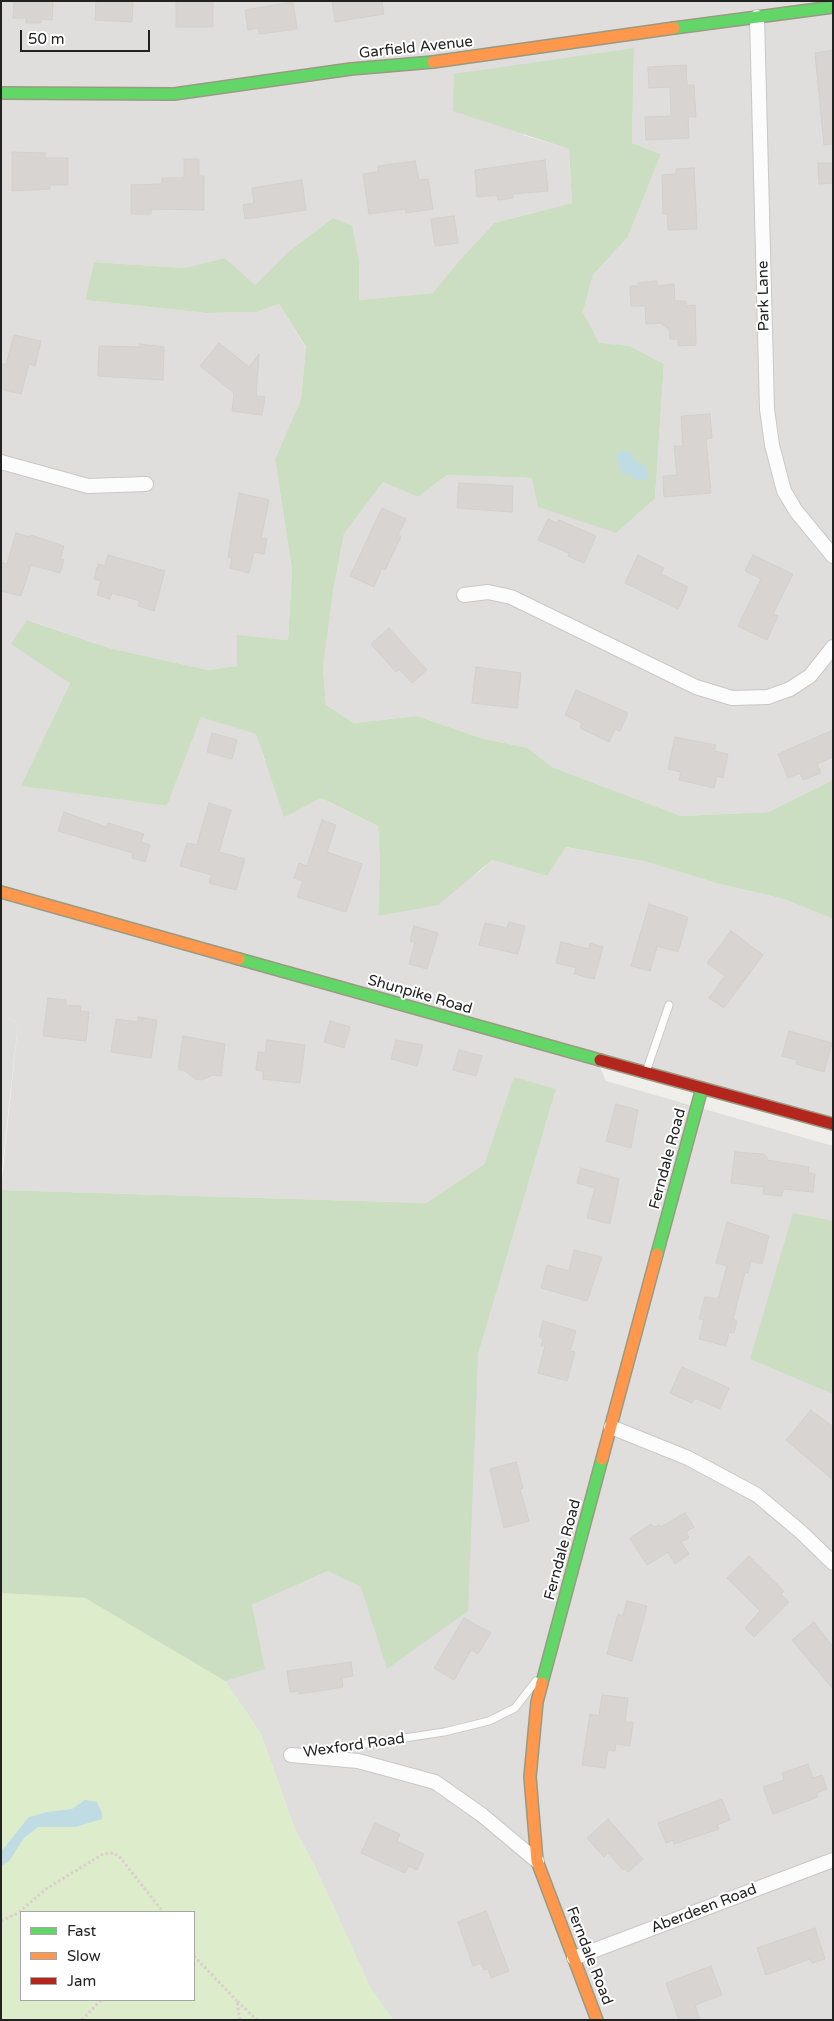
<!DOCTYPE html>
<html>
<head>
<meta charset="utf-8">
<style>
	body { margin:0 }
	#map { position:relative; width:834px; height:2021px; overflow:hidden; background:#f0eeeb; font-family:"Varela Round",sans-serif }
	canvas { display:block }
	.frame { position:absolute; inset:0; border:2px solid #222; pointer-events:none }
	.legend { position:absolute; left:20px; top:1911px; width:175px; height:90px; box-sizing:border-box; background:#fff; border:1px solid #a7a7a7; margin:0; padding:6px 9px; list-style:none; font-size:15px; color:#222 }
	.legend li { display:flex; align-items:center; gap:10px; height:25px }
	.legend b { width:25px; border:1px solid #a7a7a7 }
	.scale { position:absolute; left:20px; top:30px; width:130px; height:22px; box-sizing:border-box; border:2px solid #222; border-top:0; padding-left:6px; font-size:15px; line-height:18px; white-space:nowrap; color:#222; -webkit-text-stroke:4px #fff; paint-order:stroke }
</style>
</head>
<body>
<div id="map">
<canvas width="834" height="2021"></canvas>
<div class="frame"></div>
<ul class="legend">
<li><b style="height:6px;background:#63d668"></b>Fast</li>
<li><b style="height:6px;background:#ff974d"></b>Slow</li>
<li><b style="height:6px;background:#b3261e"></b>Jam</li>
</ul>
<div class="scale">50 m</div>
</div>
<script>
const ctx = document.querySelector('canvas').getContext('2d');
ctx.lineJoin = 'round';
function paint(path, color) { ctx.fillStyle = color; ctx.fill(path, 'evenodd'); }
const toPath = rows => new Path2D(rows.map(r => 'M' + r).join(''));
function trace(path, color, width, dash) { ctx.strokeStyle = color; ctx.lineWidth = width; ctx.lineCap = dash ? 'butt' : 'round'; ctx.setLineDash(dash || []); ctx.stroke(path); }
function write(font, color, halo, rows, align = 'center') {
  ctx.font = font + ' "Varela Round",sans-serif'; ctx.lineWidth = 4; ctx.setLineDash([]); ctx.textBaseline = 'middle'; ctx.strokeStyle = halo; ctx.fillStyle = color; for (const [text, x, y, turn = 0] of rows) {
    ctx.save(); ctx.translate(x, y); ctx.rotate((+turn || 0) * Math.PI / 180); ctx.textAlign = isNaN(turn) ? turn : align; if (halo) ctx.strokeText(text, 0, 0); ctx.fillText(text, 0, 0); ctx.restore();
  }
}
const residential = toPath([
	[1,1,833,1,833,780,768,812,681,816,552,767,528,748,481,738,417,716,354,723,326,705,323,668,334,586,344,534,383,482,418,497,447,475,532,478,655,498,664,364,630,346,599,344,583,312,593,275,628,237,661,154,632,143,634,49,523,135,569,149,572,203,494,223,458,262,434,293,359,300,359,261,333,218,289,251,254,286,225,258,184,268,94,262,85,300,206,313,257,312,279,304,306,348,301,399,275,459,292,570,288,640,237,636,237,666,208,670,109,648,28,620,70,683,22,786,167,806,201,716,257,734,264,760,321,798,378,826,380,864,378,916,479,872,492,860,547,876,565,847,647,862,716,883,784,899,833,919,833,1124,1,887],
	[1,892,597,1060,606,1081,833,1146,833,2020,393,2020,385,2009,370,1987,316,1869,294,1827,261,1734,225,1681,252,1605,328,1571,478,1355,556,1089,514,1078,484,1164,426,1203,1,1190,18,1024,1,1014]
]);
const religious = toPath([
	[1,1014,18,1024,1,1178]
]);
const grass = toPath([
	[1,1593,85,1598,225,1681,261,1734,294,1827,316,1869,370,1987,393,2020,1,2020],
	[21,1912,194,1912,194,2000,21,2000]
]);
const forest = toPath([
	[634,48,632,143,661,154,628,237,593,275,583,312,599,343,630,346,664,364,655,498,616,533,538,507,532,478,447,475,418,497,383,482,344,534,334,586,323,668,326,705,354,723,417,716,481,738,528,748,552,767,681,816,768,812,833,780,833,919,784,899,716,883,647,862,566,847,547,876,492,860,438,905,378,916,380,864,378,826,321,798,284,817,256,734,201,717,167,806,21,786,70,683,11,644,27,620,109,648,208,670,237,666,237,635,288,640,292,570,275,459,301,399,306,347,279,304,257,312,206,313,85,300,94,262,184,268,225,258,255,285,289,251,333,218,352,226,359,261,359,300,433,293,458,262,494,223,572,203,569,149,453,111,454,74],
	[514,1077,556,1089,478,1355,468,1611,387,1669,361,1587,328,1571,252,1605,265,1669,225,1681,85,1598,1,1593,1,1190,426,1203,484,1164],
	[793,1213,833,1221,833,1394,750,1359]
]);
const water = toPath([
	[625,450,631,453,635,461,645,465,649,479,636,480,630,475,621,473,617,456,618,453],
	[85,1800,97,1802,102,1813,102,1819,75,1827,38,1827,24,1838,9,1861,1,1866,1,1852,29,1817,47,1812,72,1809]
]);
const building = toPath([
	[14,1,53,1,52,20,41,19,41,23,26,23,26,18,13,18,14,1],
	[96,1,133,1,132,22,95,20,96,1],
	[176,1,213,2,213,27,176,27,176,1],
	[332,1,382,1,384,14,335,22,332,1],
	[293,2,297,29,259,34,258,28,248,30,245,10,293,2],
	[833,50,833,144,824,145,815,53,833,50],
	[686,65,687,85,694,85,696,117,688,117,689,138,646,140,645,117,671,116,670,87,649,88,648,67,686,65],
	[12,152,45,153,45,158,68,158,68,185,50,185,50,189,12,191,12,152],
	[184,159,199,159,199,176,204,176,204,210,151,209,151,214,131,214,131,185,162,184,162,178,184,178,184,159],
	[545,160,548,191,513,194,513,198,498,200,497,195,477,197,475,170,545,160],
	[415,161,419,180,428,179,433,209,406,213,405,209,369,214,363,174,378,172,378,166,415,161],
	[818,163,833,163,833,183,819,184,818,163],
	[694,168,697,229,668,230,667,214,663,214,662,175,676,174,676,169,694,168],
	[302,180,306,210,245,219,243,205,254,203,252,188,302,180],
	[454,216,458,243,435,246,431,219,454,216],
	[657,281,657,286,674,284,675,301,686,301,686,306,695,305,696,345,678,346,678,339,670,339,669,329,660,323,646,324,645,306,631,306,630,286,638,286,638,283,657,281],
	[14,335,41,341,35,366,29,364,21,394,1,389,1,363,6,365,14,335],
	[219,343,249,367,259,354,256,396,265,397,262,415,232,411,234,393,200,366,219,343],
	[140,344,164,347,163,380,98,376,99,346,140,347,140,344],
	[710,414,712,438,706,439,711,493,664,497,663,476,677,475,674,446,683,446,681,416,710,414],
	[459,483,513,486,512,512,457,508,459,483],
	[239,493,269,500,261,538,267,539,264,554,254,552,249,573,230,568,232,558,228,557,239,493],
	[382,508,406,519,398,535,401,537,385,570,382,568,374,587,350,576,382,508],
	[548,519,557,523,559,520,596,536,584,563,568,556,569,553,538,540,548,519],
	[16,533,30,537,31,535,64,546,60,559,64,560,60,573,31,565,21,596,1,591,1,562,7,564,16,533],
	[108,555,165,571,154,611,138,606,140,601,112,593,110,599,97,595,101,581,94,579,98,564,105,566,108,555],
	[638,555,664,568,661,574,688,587,678,609,625,583,638,555],
	[753,555,793,574,773,614,778,616,767,640,738,626,761,579,745,571,753,555],
	[389,628,427,670,412,683,399,669,396,672,371,644,389,628],
	[476,667,521,673,517,708,472,703,476,667],
	[576,690,628,713,620,731,615,729,609,742,580,728,582,723,565,715,576,690],
	[833,730,833,757,817,764,821,773,803,780,800,773,788,778,778,754,833,730],
	[212,733,237,740,232,759,207,752,212,733],
	[675,737,716,745,714,751,728,754,723,778,717,776,714,788,679,780,681,772,668,769,675,737],
	[209,803,231,810,219,852,245,859,236,890,209,883,212,875,180,866,187,843,197,845,209,803],
	[64,812,106,827,108,823,144,834,141,842,150,845,145,862,132,858,133,853,58,831,64,812],
	[322,820,336,825,327,852,362,864,346,912,297,897,303,881,294,878,299,863,307,866,322,820],
	[649,904,688,917,678,952,657,946,650,971,631,966,649,904],
	[509,922,525,926,518,954,479,945,485,923,507,928,509,922],
	[414,926,438,933,427,969,409,964,415,942,410,941,414,926],
	[731,931,763,955,724,1008,709,998,725,976,707,963,731,931],
	[561,942,589,949,590,943,603,947,594,979,574,974,576,968,556,963,561,942],
	[48,998,66,1000,66,1005,81,1006,80,1011,89,1012,86,1041,43,1036,48,998],
	[138,1017,157,1020,151,1058,111,1052,116,1019,138,1022,138,1017],
	[330,1021,350,1027,344,1048,324,1042,330,1021],
	[789,1031,832,1043,824,1072,796,1064,797,1060,782,1056,789,1031],
	[183,1036,225,1044,221,1076,213,1075,201,1080,195,1079,184,1070,178,1070,183,1036],
	[267,1040,305,1045,300,1083,263,1079,263,1071,256,1070,258,1052,265,1053,267,1040],
	[396,1040,423,1045,417,1066,391,1059,396,1040],
	[459,1050,482,1056,476,1076,453,1070,459,1050],
	[616,1104,638,1110,631,1148,606,1141,616,1104],
	[735,1152,763,1154,767,1157,767,1160,809,1167,808,1173,815,1174,813,1192,783,1189,782,1196,763,1194,764,1187,731,1183,735,1152],
	[581,1168,619,1179,610,1224,587,1218,595,1188,577,1183,581,1168],
	[727,1222,769,1236,762,1264,751,1261,748,1273,745,1272,733,1319,737,1321,734,1333,729,1332,726,1346,699,1339,704,1320,699,1319,705,1297,718,1299,727,1266,716,1263,727,1222],
	[574,1250,602,1257,587,1301,541,1288,547,1265,569,1271,574,1250],
	[543,1321,576,1331,570,1351,575,1352,567,1381,538,1373,545,1346,541,1346,543,1339,539,1337,543,1321],
	[682,1367,729,1388,720,1409,695,1398,692,1403,670,1393,682,1367],
	[811,1410,833,1427,833,1480,786,1440,811,1410],
	[516,1462,523,1488,520,1489,529,1521,504,1528,490,1469,516,1462],
	[685,1513,694,1527,686,1532,689,1538,681,1542,689,1554,675,1564,668,1552,647,1565,630,1538,651,1524,654,1527,660,1525,661,1527,685,1513],
	[749,1556,784,1591,781,1594,789,1602,754,1637,745,1628,760,1611,727,1578,749,1556],
	[627,1601,647,1606,632,1661,607,1654,618,1614,623,1616,627,1601],
	[464,1618,491,1633,478,1654,471,1650,454,1680,434,1668,464,1618],
	[814,1622,833,1647,833,1689,792,1640,814,1622],
	[351,1662,353,1676,342,1678,343,1687,299,1694,299,1691,290,1692,287,1671,351,1662],
	[602,1695,628,1698,625,1722,633,1722,630,1746,616,1744,615,1751,608,1750,605,1768,582,1765,590,1714,599,1716,602,1695],
	[808,1764,813,1778,822,1775,827,1789,817,1793,818,1797,773,1814,763,1787,784,1780,782,1773,808,1764],
	[722,1799,730,1820,717,1825,719,1829,674,1844,673,1840,666,1843,658,1823,722,1799],
	[608,1819,643,1859,628,1872,624,1868,623,1870,608,1853,604,1857,587,1838,608,1819],
	[375,1823,400,1834,397,1841,424,1854,417,1870,409,1866,405,1873,361,1853,375,1823],
	[486,1911,509,1971,491,1978,488,1969,484,1970,481,1963,473,1966,458,1922,486,1911],
	[815,1928,825,1959,812,1963,810,1959,766,1975,757,1948,815,1928],
	[711,1966,722,1995,695,2005,700,2020,679,2020,666,1983,711,1966]
]);
const path = toPath([
	[1,1921,18,1913,46,1889,103,1854,113,1853,119,1856,163,1912],
	[194,1956,237,2001],
	[82,2020,101,2000],
	[240,2020,237,2001,257,2020]
]);
const lane = toPath([
	[646,1072,669,1005],
	[311,1752,444,1732,489,1721,515,1708,536,1681]
]);
const street = toPath([
	[757,17,767,409,772,445,784,491,796,511,833,556],
	[1,462,88,486,146,484],
	[464,595,488,592,511,597,696,687,732,698,768,697,790,689,810,676,833,647],
	[611,1427,688,1458,757,1495,801,1532,833,1563],
	[291,1755,358,1761,435,1782,482,1815,537,1861],
	[574,1958,833,1860]
]);
const fast = toPath([
	[674,28,833,7],
	[1,93,174,94,351,69,433,62],
	[239,959,600,1060],
	[657,1254,702,1088],
	[542,1683,602,1459]
]);
const slow = toPath([
	[433,62,674,28],
	[1,892,239,959],
	[602,1459,657,1254],
	[542,1683,537,1702,530,1777,537,1861,597,2020]
]);
const jam = toPath([
	[600,1060,833,1124]
]);
const streetNames = [
	["Garfield Avenue",416,48,-6],
	["Park Lane",764,296,-91],
	["Shunpike Road",420,995,16],
	["Ferndale Road",668,1159,-75],
	["Ferndale Road",563,1550,-75],
	["Wexford Road",354,1746,-8],
	["Aberdeen Road",704,1909,-21],
	["Ferndale Road",589,1956,69]
];
paint(residential, '#dfdedc');
paint(religious, '#dededc');
paint(grass, '#ddeccb');
paint(forest, '#cbdec1');
paint(water, '#bfdbe3');
paint(building, '#d7d4d2');
trace(building, '#d3d0cc', 1);
trace(lane, '#c9c8c7', 9);
trace(street, '#c9c8c7', 16);
trace(fast, '#999a82', 14);
trace(slow, '#999a82', 14);
trace(jam, '#999a82', 14);
trace(path, '#dccecd', 3, [2.5, 2.5]);
trace(lane, '#fdfcfc', 7);
trace(street, '#fdfcfc', 14);
trace(fast, '#63d668', 11);
trace(slow, '#ff974d', 11);
trace(jam, '#b3261e', 11);
write('15px', '#222', '#fff', streetNames);
</script>
</body>
</html>
